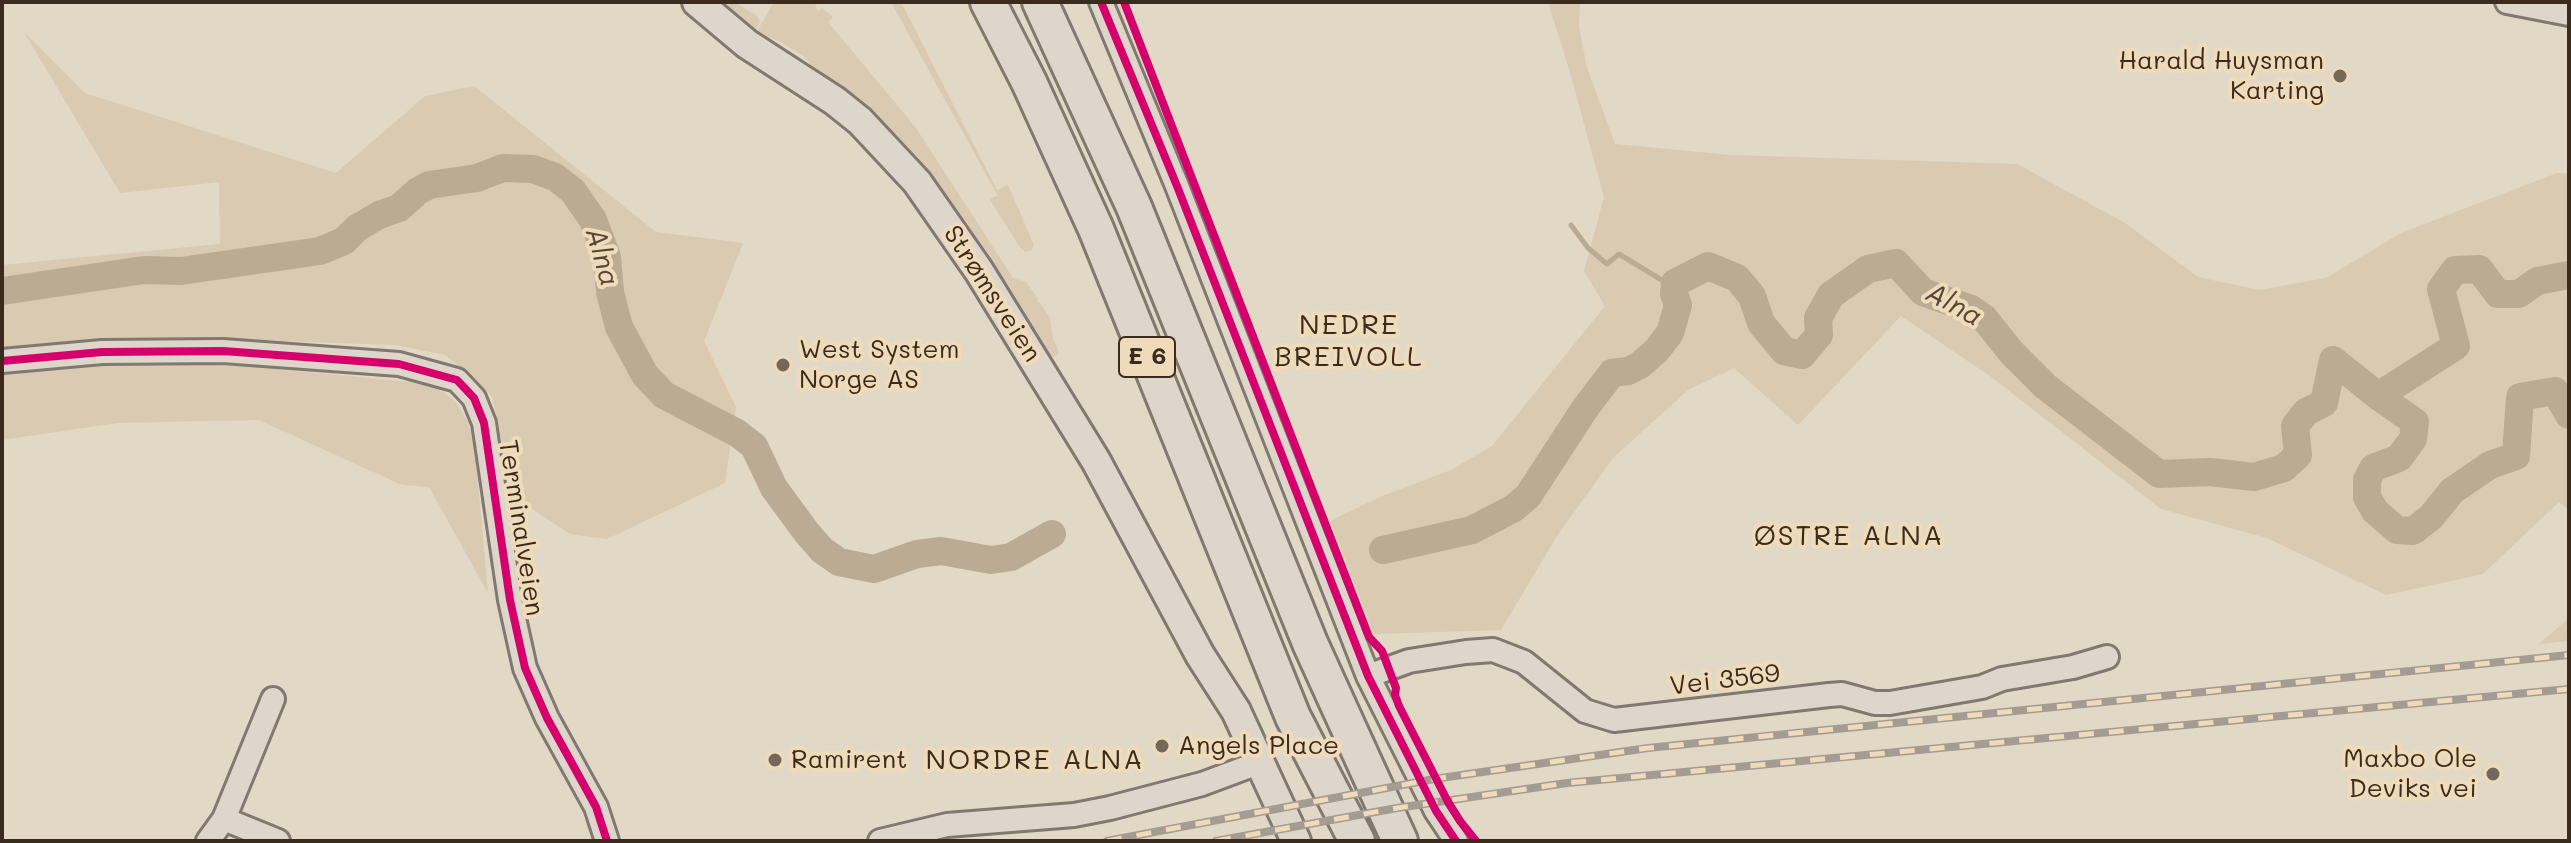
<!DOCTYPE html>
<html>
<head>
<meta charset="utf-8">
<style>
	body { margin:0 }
	#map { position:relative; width:2571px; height:843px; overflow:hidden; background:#e2d8c6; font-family:Mali,sans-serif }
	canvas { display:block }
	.frame { position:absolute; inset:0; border:4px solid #3b2a1e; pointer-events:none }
</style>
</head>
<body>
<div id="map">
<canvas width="2571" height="843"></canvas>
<div class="frame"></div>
</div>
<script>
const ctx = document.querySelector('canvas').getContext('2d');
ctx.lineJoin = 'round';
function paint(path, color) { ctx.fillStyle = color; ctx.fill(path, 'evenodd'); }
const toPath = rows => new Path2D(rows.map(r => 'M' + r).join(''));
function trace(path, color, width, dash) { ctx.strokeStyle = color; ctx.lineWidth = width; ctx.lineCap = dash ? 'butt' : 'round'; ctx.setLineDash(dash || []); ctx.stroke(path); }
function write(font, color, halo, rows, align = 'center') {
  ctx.font = font + ' Mali,sans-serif'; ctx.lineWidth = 8; ctx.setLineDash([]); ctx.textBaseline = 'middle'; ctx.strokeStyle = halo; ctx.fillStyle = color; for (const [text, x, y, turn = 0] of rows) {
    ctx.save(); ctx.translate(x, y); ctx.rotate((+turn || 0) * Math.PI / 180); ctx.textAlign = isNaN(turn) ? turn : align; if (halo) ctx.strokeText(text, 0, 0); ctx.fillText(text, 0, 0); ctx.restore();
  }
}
const green = toPath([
	[717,2,734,2,756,15,760,22,754,32],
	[774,2,813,2,817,4,815,8,819,12,822,8,833,17,828,22,916,128,1013,278,1026,282,1038,299,1037,302,1040,303,1050,318,1053,339,1059,352,1057,356,1048,357,827,81,803,56,779,41,756,33],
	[891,2,901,2,997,190,1008,185,1034,245,1032,250,1026,252,1019,246,989,198,998,196],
	[1548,2,1580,2,1579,27,1587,68,1615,144,1730,155,2017,164,2125,223,2198,277,2259,290,2326,278,2401,233,2557,173,2569,174,2569,510,2559,502,2483,574,2386,595,2267,538,2161,509,1990,376,1901,316,1798,425,1734,368,1688,390,1613,458,1557,536,1501,630,1374,634,1330,521,1382,496,1451,470,1492,446,1605,306,1584,271,1604,197,1571,76],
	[24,32,85,93,336,173,425,96,474,86,656,232,743,243,704,341,736,407,725,483,607,539,570,534,514,497,492,397,473,377,445,355,396,345,195,338,80,340,2,348,2,265,220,244,219,182,120,193],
	[172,364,249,366,419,383,439,389,455,401,468,422,475,449,488,593,429,487,402,485,259,420,117,423,2,440,2,375,98,365],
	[2569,618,2569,641,2539,644]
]);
const stream = toPath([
	[1571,225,1588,248,1607,264,1619,254,1673,287]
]);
const river = toPath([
	[2,291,144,270,181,271,320,251,344,241,357,228,379,215,399,208,418,191,429,185,477,178,503,168,533,169,555,177,573,191,593,220,607,257,610,292,619,327,645,375,664,395,737,433,754,446,774,488,807,533,822,550,839,562,874,569,917,554,941,551,991,560,1011,557,1052,534],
	[2378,396,2415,422,2413,439,2399,458,2373,468,2367,480,2367,497,2375,511,2397,530,2413,531,2431,517,2452,491,2490,465,2516,456,2520,397,2555,391,2569,415],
	[1383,550,1472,530,1514,508,1528,496,1586,407,1612,373,1628,371,1640,365,1657,350,1670,333,1678,305,1674,294,1675,283,1708,266,1737,278,1752,296,1761,323,1784,351,1802,355,1819,335,1818,318,1831,295,1868,269,1896,263,1923,292,1971,309,1984,318,2012,353,2045,386,2159,474,2210,472,2254,477,2284,468,2298,455,2295,426,2306,412,2324,403,2333,360,2378,396,2456,346,2441,289,2455,270,2479,269,2498,294,2519,294,2537,281,2569,275]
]);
const minor = toPath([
	[1101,2,1177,186,1368,676,1436,811,1456,841],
	[2507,2,2569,14],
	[2,361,102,352,223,351,399,364,457,380,474,398,484,423,510,600,525,668,547,718,596,807,607,841],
	[1368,676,1409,661,1466,652,1493,650,1524,662,1585,711,1614,720,1829,695,1842,694,1875,703,1890,703,1982,687,2002,679,2073,667,2107,657],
	[224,819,278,841],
	[208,841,224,819,273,699],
	[880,841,947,825,1074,815,1110,808,1202,784,1261,762]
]);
const major = toPath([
	[697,2,747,44,835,101,860,121,917,182,979,271,1096,461,1200,655,1236,711,1296,841]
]);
const highway = toPath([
	[988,2,1029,82,1096,229,1293,717,1357,841],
	[1040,2,1134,207,1310,643,1400,841]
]);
const rail = toPath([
	[1107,841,1434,779,1648,748,2569,655],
	[1216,841,1397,808,1567,783,2569,689]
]);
const cycleway = toPath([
	[1101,2,1177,186,1368,676,1436,811,1456,841],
	[1124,2,1369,637,1382,651,1396,688,1395,695,1399,706,1448,802,1460,821,1476,841],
	[2,361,102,352,223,351,399,364,457,380,474,398,484,423,510,600,525,668,547,718,596,807,607,841]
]);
const markers = [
	[2340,76,8,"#756759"],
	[783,365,8,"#756759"],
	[1162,746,8,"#756759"],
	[775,760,8,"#756759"],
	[2493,774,8,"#756759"]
];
const shields = [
	[1147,357,56]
];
const shieldNames = [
	["E 6",1147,357]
];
const poiNames = [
	["Harald Huysman",2324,61,"right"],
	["Karting",2324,91,"right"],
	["West System",799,350],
	["Norge AS",799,380],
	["Angels Place",1178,746],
	["Maxbo Ole",2477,759,"right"],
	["Deviks vei",2477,789,"right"],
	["Ramirent",791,760]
];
const streetNames = [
	["Strømsveien",992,294,57],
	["Terminalveien",521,528,81],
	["Vei 3569",1725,680,-7]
];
const waterNames = [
	["Alna",602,257,74],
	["Alna",1954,305,29]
];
const neighbourhoodNames = [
	["NEDRE",1349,325],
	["BREIVOLL",1349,357],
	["ØSTRE ALNA",1849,536],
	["NORDRE ALNA",1035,760]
];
paint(green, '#d9cab1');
trace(stream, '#bbaa94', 5);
trace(river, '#bbaa94', 28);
trace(minor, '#81796f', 28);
trace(major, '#81796f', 34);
trace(highway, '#81796f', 40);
trace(minor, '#ded6ca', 22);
trace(major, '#ded6ca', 28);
trace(highway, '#ded6ca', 34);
trace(rail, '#a49c92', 8);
trace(rail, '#efdbb9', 5, [15]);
trace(cycleway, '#d6006c', 8);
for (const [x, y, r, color] of markers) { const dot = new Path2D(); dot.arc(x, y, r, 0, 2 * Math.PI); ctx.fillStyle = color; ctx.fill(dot); trace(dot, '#efdbb9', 3); }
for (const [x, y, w] of shields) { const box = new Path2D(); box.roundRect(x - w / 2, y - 20, w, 40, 6); ctx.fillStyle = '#efdbb9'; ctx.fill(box); trace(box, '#3b2a1e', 2); }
write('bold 24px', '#3b2a1e', null, shieldNames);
write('26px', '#3b2a1e', '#efdbb9', poiNames, 'left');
write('26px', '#3b2a1e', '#efdbb9', streetNames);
write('italic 28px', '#574536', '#efdbb9', waterNames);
ctx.letterSpacing = '2px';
write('28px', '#3b2a1e', '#efdbb9', neighbourhoodNames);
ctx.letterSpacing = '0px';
</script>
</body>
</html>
